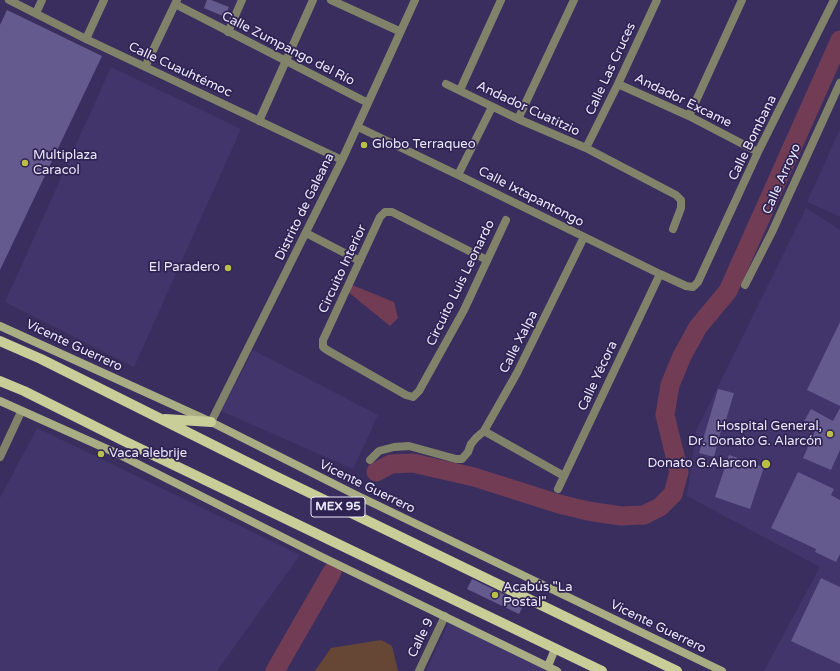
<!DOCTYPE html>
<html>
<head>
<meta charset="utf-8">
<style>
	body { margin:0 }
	canvas { display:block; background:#392e5e }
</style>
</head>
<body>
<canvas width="840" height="671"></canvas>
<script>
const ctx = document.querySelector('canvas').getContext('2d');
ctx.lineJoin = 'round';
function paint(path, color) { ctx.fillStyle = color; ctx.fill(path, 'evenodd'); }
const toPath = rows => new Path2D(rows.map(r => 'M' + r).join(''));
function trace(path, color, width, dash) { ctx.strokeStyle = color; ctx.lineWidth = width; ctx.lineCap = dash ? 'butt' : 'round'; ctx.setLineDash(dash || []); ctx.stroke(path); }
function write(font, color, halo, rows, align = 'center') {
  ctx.font = font + ' "Varela Round",sans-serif'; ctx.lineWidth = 3.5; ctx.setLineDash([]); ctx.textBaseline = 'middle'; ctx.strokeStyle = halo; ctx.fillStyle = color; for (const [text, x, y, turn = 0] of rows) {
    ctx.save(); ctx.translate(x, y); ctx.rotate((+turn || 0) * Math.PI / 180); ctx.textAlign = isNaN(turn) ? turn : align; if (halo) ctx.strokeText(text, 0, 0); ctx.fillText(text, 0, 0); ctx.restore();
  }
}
const built = toPath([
	[111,67,241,129,134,367,5,302],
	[840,129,840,217,807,202],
	[806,208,840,230,840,671,764,671,820,567,687,496,696,431],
	[253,350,378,415,353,469,221,411],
	[37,428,300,555,217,671,0,671,0,498],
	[450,620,553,671,426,671]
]);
const green = toPath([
	[381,640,392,646,398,671,315,671,331,648]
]);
const water = toPath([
	[352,285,394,302,398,318,390,326,347,291]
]);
const river = toPath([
	[376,472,391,464,413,463,474,477,559,504,588,511,621,516,644,515,660,507,673,494,679,472,665,415,670,385,682,356,698,327,728,291,840,40],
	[275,671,332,572]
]);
const building = toPath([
	[207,0,211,0,229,7,225,17,204,8],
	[7,10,102,56,0,270,0,25],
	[840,322,840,406,807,390],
	[718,389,734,393,726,420,724,419,714,457,699,453],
	[840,408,840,450,831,470,803,458,815,431,802,425,811,409,833,421],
	[729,455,764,467,750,509,715,497],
	[798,472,834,489,831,495,840,500,840,554,836,562,815,552,816,549,771,528],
	[821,578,840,587,840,664,791,641],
	[472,579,524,604,519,614,467,589]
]);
const minor = toPath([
	[9,0,86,39,342,160],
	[331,0,399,31],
	[175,4,368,103],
	[36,13,42,0],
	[228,32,242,0],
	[86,39,104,0],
	[145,67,177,0],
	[446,84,518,119,586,148,676,195,681,200,681,208,673,229],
	[618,84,689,116,758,152],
	[460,90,501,0],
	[689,116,742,0],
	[518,119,574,0],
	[259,121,313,0],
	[358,127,458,175,660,274,686,286,693,287,698,282,758,152,834,0],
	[586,148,618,84,657,0],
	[458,175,492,107],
	[306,233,360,261],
	[487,260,392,212,385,212,380,217,323,340,323,347,327,350,406,395,413,397,419,391,464,310,506,220],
	[745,285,772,232,840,83],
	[211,422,342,160,415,0],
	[484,431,564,476],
	[0,457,21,412],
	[370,460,379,451,394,447,409,446,456,459,462,459,468,452,471,444,476,438,484,431,517,373,584,237],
	[558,489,660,274],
	[419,671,445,616]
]);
const secondary = toPath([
	[0,326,211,422,354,494,722,671],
	[0,401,116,453,320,556,557,671],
	[548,666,555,649]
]);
const primary = toPath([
	[0,341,41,359,275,476,677,671],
	[0,381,24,391,124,441,602,671],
	[165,419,211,422]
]);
const markers = [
	[364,145,4,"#bac045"],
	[25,163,4,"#bac045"],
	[228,268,4,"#bac045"],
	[830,434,4,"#bac045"],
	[101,454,4,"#bac045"],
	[766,464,5,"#bac045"],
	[495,595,4,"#bac045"]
];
const shields = [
	[338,507,54]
];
const shieldNames = [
	["MEX 95",338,507]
];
const streetNames = [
	["Calle Zumpango del Río",288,49,27],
	["Calle Las Cruces",611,69,-65],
	["Calle Cuauhtémoc",180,70,25],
	["Andador Excame",683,101,26],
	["Andador Cuatitzio",528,109,25],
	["Calle Bombana",753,138,-64],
	["Calle Arroyo",782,179,-66],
	["Calle Ixtapantongo",531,197,27],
	["Distrito de Galeana",305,207,-64],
	["Circuito Interior",343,269,-65],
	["Circuito Luis Leonardo",461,283,-64],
	["Calle Xalpa",519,342,-63],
	["Vicente Guerrero",74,346,25],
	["Calle Yécora",598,376,-65],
	["Vicente Guerrero",367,487,26],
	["Vicente Guerrero",658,627,26],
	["Calle 9",421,638,-64]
];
const poiNames = [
	["Globo Terraqueo",372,145],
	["Multiplaza",33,156],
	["Caracol",33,171],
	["El Paradero",220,268,"right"],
	["Hospital General,",822,427,"right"],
	["Dr. Donato G. Alarcón",822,442,"right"],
	["Vaca alebrije",109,454],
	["Donato G.Alarcon",757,464,"right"],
	["Acabús \"La",503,588],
	["Postal\"",503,603]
];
paint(built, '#41356c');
paint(green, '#664735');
paint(water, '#723c55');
trace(river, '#723c55', 19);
paint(building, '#645a8e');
trace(minor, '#808369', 8);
trace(secondary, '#a9ad84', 8);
trace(primary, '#c9cd98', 10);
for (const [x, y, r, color] of markers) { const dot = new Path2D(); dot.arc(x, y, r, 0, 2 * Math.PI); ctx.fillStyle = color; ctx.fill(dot); trace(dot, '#2f2353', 1.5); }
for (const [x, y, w] of shields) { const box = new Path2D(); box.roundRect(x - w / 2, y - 10, w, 20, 3); ctx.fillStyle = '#2f2353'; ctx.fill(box); trace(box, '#ebe9fb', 1); }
write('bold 12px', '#ebe9fb', null, shieldNames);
write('13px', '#ebe9fb', '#2f2353', streetNames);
write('13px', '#ebe9fb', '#2f2353', poiNames, 'left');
</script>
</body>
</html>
